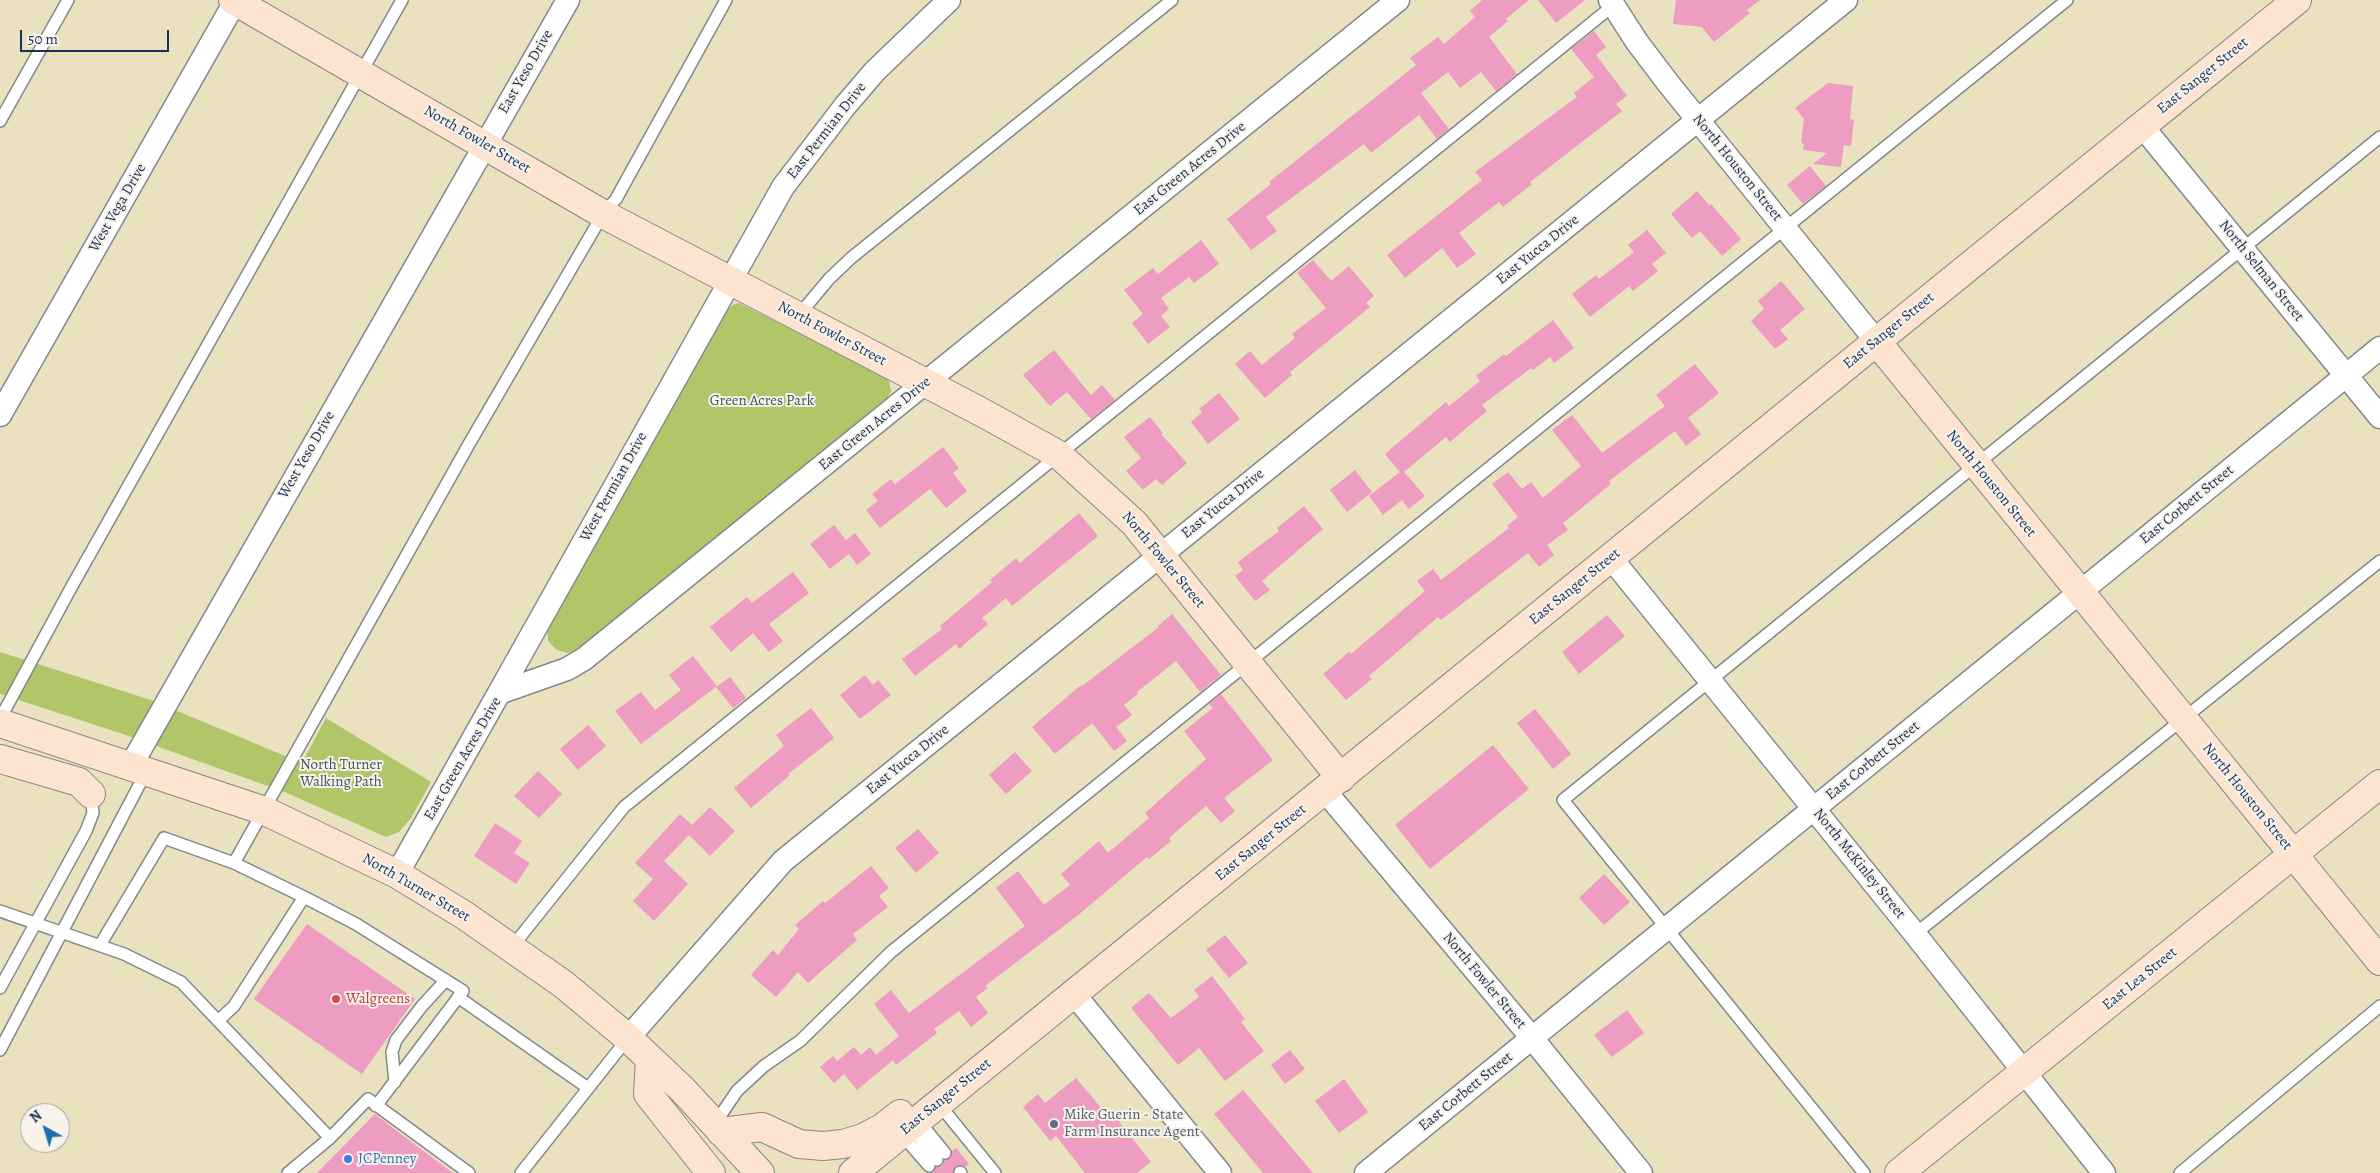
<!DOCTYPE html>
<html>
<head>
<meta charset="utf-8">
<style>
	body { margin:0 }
	#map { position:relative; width:2380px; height:1173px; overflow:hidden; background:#eae1bf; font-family:Alegreya,serif }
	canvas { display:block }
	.north { position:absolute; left:20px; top:1103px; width:50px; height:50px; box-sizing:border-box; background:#f7f3e8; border:1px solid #9fa5b1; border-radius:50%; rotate:321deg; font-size:14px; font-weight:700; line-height:20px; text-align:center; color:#1b2f5e }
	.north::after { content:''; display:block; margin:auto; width:18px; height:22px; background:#1f6fb2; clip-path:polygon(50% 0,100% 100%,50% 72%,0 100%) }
	.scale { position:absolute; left:20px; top:30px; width:149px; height:22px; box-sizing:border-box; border:2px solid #1b2f5e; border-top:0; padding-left:6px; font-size:15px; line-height:18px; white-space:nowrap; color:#1b2f5e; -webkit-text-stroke:4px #f7f3e8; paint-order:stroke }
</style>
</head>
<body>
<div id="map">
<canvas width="2380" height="1173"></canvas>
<div class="north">N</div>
<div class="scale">50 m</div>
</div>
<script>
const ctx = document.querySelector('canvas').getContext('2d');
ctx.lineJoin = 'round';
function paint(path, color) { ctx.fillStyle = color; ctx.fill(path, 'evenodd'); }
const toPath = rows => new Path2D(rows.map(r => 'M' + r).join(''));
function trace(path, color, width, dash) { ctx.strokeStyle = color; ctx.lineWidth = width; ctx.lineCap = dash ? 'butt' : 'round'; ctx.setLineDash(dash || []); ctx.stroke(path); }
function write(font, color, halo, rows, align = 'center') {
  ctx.font = font + ' Alegreya,serif'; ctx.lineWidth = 4; ctx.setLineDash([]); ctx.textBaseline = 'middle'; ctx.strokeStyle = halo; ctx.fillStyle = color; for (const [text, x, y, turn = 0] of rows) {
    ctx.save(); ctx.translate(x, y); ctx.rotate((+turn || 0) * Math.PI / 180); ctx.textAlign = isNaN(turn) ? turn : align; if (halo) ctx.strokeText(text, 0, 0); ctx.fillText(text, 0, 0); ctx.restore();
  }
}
const green = toPath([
	[739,303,883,375,889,381,891,392,888,397,577,650,567,653,557,650,548,641,547,628,726,311,733,305],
	[0,652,151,700,302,763,326,718,431,782,411,818,399,832,386,837,287,793,123,734,0,694]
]);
const building = toPath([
	[1482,0,1529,0,1506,19,1508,21,1489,37,1517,74,1496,91,1481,72,1460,88,1448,72,1421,93,1449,129,1437,139,1419,115,1371,153,1364,144,1266,217,1277,231,1251,250,1227,219,1271,184,1269,182,1416,65,1410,58,1438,37,1444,44,1475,17,1470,11],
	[1538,0,1585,0,1556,23],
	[1676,0,1760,0,1747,10,1750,13,1714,42,1702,27,1673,24],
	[1594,31,1606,47,1596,55,1627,96,1616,104,1622,111,1530,182,1532,184,1503,207,1499,202,1459,233,1476,254,1457,268,1442,248,1405,278,1387,255,1482,180,1475,172,1577,97,1574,93,1594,77,1571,49],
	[1828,83,1853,86,1850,119,1854,120,1851,146,1844,145,1841,167,1813,164,1827,153,1803,150,1804,144,1801,143,1804,119,1795,108],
	[1810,166,1826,186,1803,204,1787,185],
	[1697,191,1710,206,1711,204,1741,239,1722,256,1700,231,1692,238,1671,214],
	[1647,230,1666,253,1652,264,1658,271,1633,291,1629,286,1590,317,1572,294,1596,275,1599,279,1634,252,1628,245],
	[1201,240,1219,264,1194,283,1189,277,1161,298,1169,309,1161,316,1170,327,1148,344,1132,323,1143,314,1124,290,1153,268,1158,274],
	[1313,260,1331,281,1349,266,1374,296,1366,303,1370,307,1290,372,1292,375,1265,398,1235,364,1250,351,1262,365,1295,338,1292,334,1326,308,1297,273],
	[1781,281,1805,309,1780,330,1788,339,1775,349,1751,321,1764,309,1758,301],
	[1553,320,1574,348,1554,363,1550,357,1533,370,1531,368,1482,405,1487,411,1450,442,1446,437,1404,472,1425,496,1409,509,1402,500,1383,515,1369,496,1400,472,1385,454,1446,402,1449,406,1480,381,1476,376,1504,354,1506,356],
	[1054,350,1091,395,1102,385,1115,400,1091,419,1067,392,1050,406,1023,375],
	[1695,364,1719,393,1688,418,1701,434,1686,446,1675,431,1609,481,1611,484,1563,523,1568,530,1547,545,1554,555,1539,567,1528,553,1441,620,1438,617,1369,676,1372,679,1346,700,1323,674,1349,652,1351,654,1425,591,1417,581,1433,569,1441,580,1509,528,1507,526,1518,517,1492,484,1508,472,1522,489,1531,482,1543,498,1581,466,1552,430,1572,415,1602,453,1665,406,1656,395],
	[1219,393,1240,419,1208,444,1191,422,1202,412,1199,409],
	[1150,417,1163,433,1161,434,1187,463,1162,485,1156,479,1143,490,1126,471,1141,458,1124,437],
	[943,447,959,468,953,473,967,491,946,508,930,489,880,528,866,510,878,501,872,494,891,479,895,484],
	[1355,470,1372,492,1347,512,1330,490],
	[1304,506,1323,529,1262,581,1270,590,1255,601,1235,576,1243,570,1238,562,1279,531,1277,528],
	[1079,513,1098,536,1012,606,1006,598,982,618,988,624,959,649,956,644,915,676,902,659,942,629,940,626,992,582,990,580,1016,558,1020,563],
	[834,525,846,540,855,533,871,554,857,565,849,554,830,569,810,544],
	[793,572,809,593,769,624,783,641,769,652,753,633,731,652,710,627,747,597,752,603],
	[1172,614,1221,675,1200,692,1176,661,1137,692,1138,694,1124,705,1132,715,1116,727,1127,741,1114,751,1092,723,1055,754,1032,727,1081,685,1082,686,1159,627,1158,626],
	[1607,615,1625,636,1579,674,1562,652],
	[693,656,717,686,641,744,615,711,641,692,655,710,681,690,669,675],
	[865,675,873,685,878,680,891,695,860,719,840,695],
	[730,677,746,698,733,708,716,687],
	[1221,694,1273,760,1224,798,1235,811,1221,823,1206,806,1169,838,1171,841,1149,859,1147,857,1077,916,985,986,988,988,976,997,988,1013,971,1027,959,1011,934,1029,937,1033,896,1065,893,1060,857,1090,844,1074,834,1083,820,1067,833,1056,837,1061,854,1047,861,1055,870,1047,876,1055,899,1036,874,1004,891,990,909,1013,1025,926,996,888,1018,871,1044,905,1070,885,1061,874,1099,841,1108,853,1149,818,1145,813,1206,759,1184,731,1213,708,1209,704],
	[811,708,834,738,788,774,790,775,751,808,734,788,784,746,776,735],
	[1535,709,1571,754,1553,769,1517,723],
	[588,725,606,746,578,770,560,749],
	[1493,745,1529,789,1430,869,1395,825],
	[1015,752,1032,771,1006,794,989,775],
	[538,771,562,794,539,818,514,796],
	[710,807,735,831,710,856,689,835,664,861,688,884,654,921,633,901,653,879,635,863,680,814,692,825],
	[495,823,522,841,514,853,530,863,516,884,474,856],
	[918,829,939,853,916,873,895,848],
	[871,866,889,888,879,896,888,907,853,934,857,940,808,983,798,972,776,997,751,975,773,950,778,955,799,929,795,925,823,901,825,903],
	[1604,874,1630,902,1604,925,1579,898],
	[307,924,415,999,362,1074,254,999],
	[1225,935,1248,963,1229,978,1206,950],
	[1212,976,1245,1019,1241,1022,1264,1051,1225,1081,1199,1048,1178,1065,1131,1008,1149,993,1171,1018,1199,997,1194,990],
	[1627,1010,1644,1033,1612,1057,1594,1035],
	[1290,1050,1305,1069,1285,1084,1271,1065],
	[1076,1078,1113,1122,1117,1119,1151,1162,1137,1173,1085,1173,1056,1136,1050,1141,1023,1107,1038,1094,1045,1103],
	[1344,1079,1368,1112,1339,1133,1315,1101],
	[1243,1090,1313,1173,1263,1173,1214,1114],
	[375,1114,402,1135,453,1173,317,1173],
	[956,1148,969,1164,966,1167,958,1165,953,1173,931,1173,936,1167,942,1166,944,1160,950,1158,952,1151]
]);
const lane = toPath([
	[0,121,68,0],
	[798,316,829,279,851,258,1172,0],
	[0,719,72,586,402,0],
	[304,897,234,863,469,444,603,214,616,199,726,0],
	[0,911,124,954,181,982,330,1138,368,1099,469,1173],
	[1915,934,2380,561],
	[100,945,164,838,234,863],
	[512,947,624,807,1615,4],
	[0,988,86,831,93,813,91,794],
	[458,997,588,1088],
	[218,1021,234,1006,304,897,356,924,463,991,376,1106],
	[0,1050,146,772],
	[395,1082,392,1052,396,1040,422,1006,446,980],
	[938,1103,995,1173],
	[918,1120,945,1153],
	[714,1125,737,1091,764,1066,800,1041,891,952,2067,0],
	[910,1126,937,1160],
	[901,1134,929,1166],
	[960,1172,961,1173],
	[288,1173,330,1138],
	[521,1173,628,1038],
	[1864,1173,1563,800,2380,137],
	[2180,1173,2380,1006]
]);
const street = toPath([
	[1610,0,1637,42,1668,83,1877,342],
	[2142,126,2380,417],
	[0,415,236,0],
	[1611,558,1915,934,2104,1173],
	[499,693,783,187,845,106,875,71,949,0],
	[130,767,568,0],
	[1325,791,1532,1038,1641,1173],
	[397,874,499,693,567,669,584,659,1398,0],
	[1074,994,1220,1173],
	[628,1038,783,861,1846,0],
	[1366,1173,2380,348]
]);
const secondary = toPath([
	[233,0,603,214,985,414,1059,455,1134,523,1341,778],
	[1877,342,2380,961],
	[0,723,265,811,397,874,464,915,563,984,628,1038,683,1090,760,1173],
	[0,759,79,782,91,794],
	[650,1059,648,1094,711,1173],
	[721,1132,762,1127,799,1144,823,1146,843,1144,863,1138,882,1128,900,1114],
	[853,1173,2297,0],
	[1899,1173,2380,784]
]);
const markers = [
	[336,999,5,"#e0444e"],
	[1054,1124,5,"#5c6f8a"],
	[348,1159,5,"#3f7fe0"]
];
const streetNames = [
	["East Yeso Drive",526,72,-60],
	["East Sanger Street",2203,76,-39],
	["East Permian Drive",827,131,-52],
	["North Fowler Street",477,140,30],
	["North Houston Street",1737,168,51],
	["East Green Acres Drive",1190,169,-39],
	["West Vega Drive",118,208,-60],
	["East Yucca Drive",1538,250,-39],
	["North Selman Street",2261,271,51],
	["East Sanger Street",1889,331,-39],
	["North Fowler Street",832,334,28],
	["East Green Acres Drive",875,424,-39],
	["West Yeso Drive",307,455,-60],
	["North Houston Street",1991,484,51],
	["West Permian Drive",614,487,-61],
	["East Yucca Drive",1223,504,-39],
	["East Corbett Street",2187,505,-39],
	["North Fowler Street",1163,560,50],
	["East Sanger Street",1575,587,-39],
	["East Green Acres Drive",463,759,-60],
	["East Yucca Drive",908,760,-39],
	["East Corbett Street",1873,761,-39],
	["North Houston Street",2247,797,51],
	["East Sanger Street",1261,843,-39],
	["North McKinley Street",1859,864,51],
	["North Turner Street",416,888,30],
	["East Lea Street",2140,979,-39],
	["North Fowler Street",1484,981,50],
	["East Corbett Street",1466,1092,-39],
	["East Sanger Street",946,1097,-39]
];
const parkNames = [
	["Green Acres Park",762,401],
	["North Turner",341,765],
	["Walking Path",341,782]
];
const healthNames = [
	["Walgreens",346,999]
];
const serviceNames = [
	["Mike Guerin - State",1064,1115],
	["Farm Insurance Agent",1064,1132]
];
const shopNames = [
	["JCPenney",358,1159]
];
paint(green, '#b1c569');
paint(building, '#ee9cc1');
trace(lane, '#82888e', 14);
trace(street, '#82888e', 25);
trace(secondary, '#82888e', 30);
trace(lane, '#fff', 11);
trace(street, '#fff', 22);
trace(secondary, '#fde4d0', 28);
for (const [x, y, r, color] of markers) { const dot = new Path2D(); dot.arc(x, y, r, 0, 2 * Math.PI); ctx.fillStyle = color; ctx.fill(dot); trace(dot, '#f7f3e8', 2); }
write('15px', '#1b2f5e', '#f7f3e8', streetNames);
write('15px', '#405461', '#f7f3e8', parkNames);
write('15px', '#be3a42', '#f7f3e8', healthNames, 'left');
write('15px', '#4e5e75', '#f7f3e8', serviceNames, 'left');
write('15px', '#366cbe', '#f7f3e8', shopNames, 'left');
</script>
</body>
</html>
